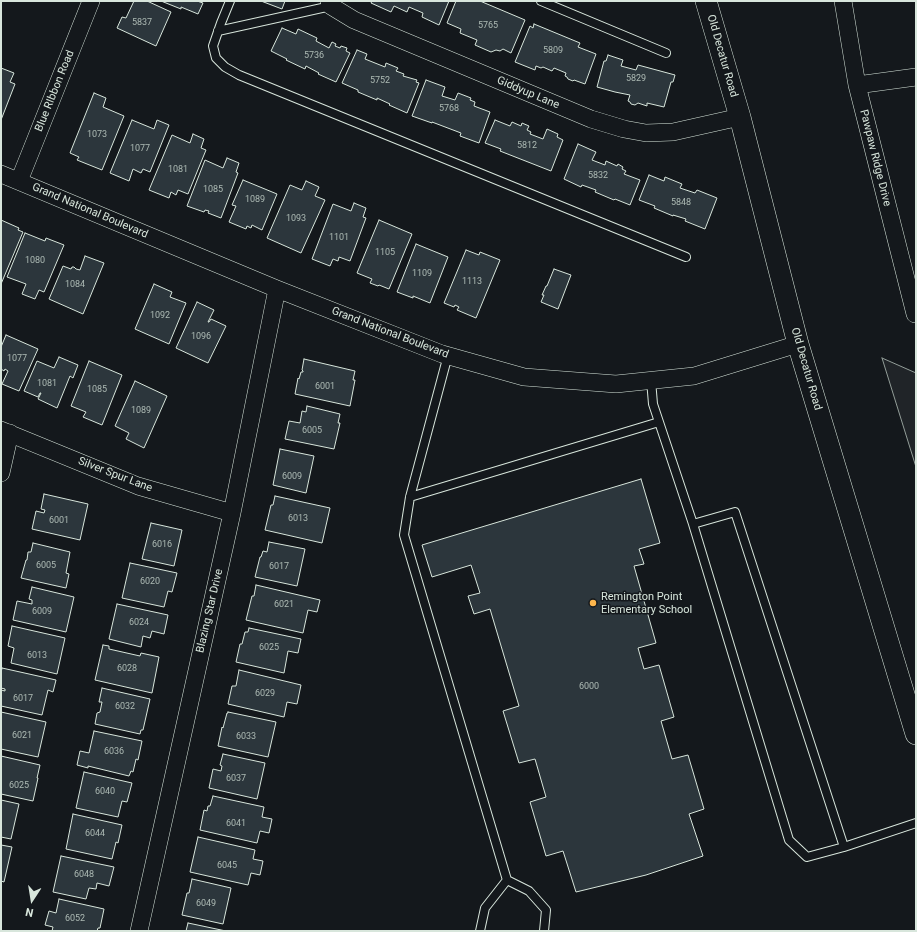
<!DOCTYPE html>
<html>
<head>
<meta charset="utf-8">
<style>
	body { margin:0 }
	#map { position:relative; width:917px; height:932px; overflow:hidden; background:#14181c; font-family:Roboto,sans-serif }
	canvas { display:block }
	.frame { position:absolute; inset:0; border:2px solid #d8e6dc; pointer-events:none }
	.north { position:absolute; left:12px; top:880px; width:40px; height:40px; -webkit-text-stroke:3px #14181c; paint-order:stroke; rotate:192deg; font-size:11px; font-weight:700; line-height:16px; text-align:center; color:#d8e6dc }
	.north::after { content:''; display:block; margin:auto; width:14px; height:18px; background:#d8e6dc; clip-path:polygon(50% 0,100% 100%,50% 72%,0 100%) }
</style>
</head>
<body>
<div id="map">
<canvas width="917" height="932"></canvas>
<div class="frame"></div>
<div class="north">N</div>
</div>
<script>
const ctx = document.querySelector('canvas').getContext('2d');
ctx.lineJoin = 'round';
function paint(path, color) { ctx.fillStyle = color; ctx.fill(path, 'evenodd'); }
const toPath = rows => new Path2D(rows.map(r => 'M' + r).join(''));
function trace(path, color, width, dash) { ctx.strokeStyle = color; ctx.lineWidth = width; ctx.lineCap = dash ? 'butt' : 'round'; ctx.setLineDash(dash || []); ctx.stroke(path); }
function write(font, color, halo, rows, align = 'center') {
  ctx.font = font + ' Roboto,sans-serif'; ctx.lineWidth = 3; ctx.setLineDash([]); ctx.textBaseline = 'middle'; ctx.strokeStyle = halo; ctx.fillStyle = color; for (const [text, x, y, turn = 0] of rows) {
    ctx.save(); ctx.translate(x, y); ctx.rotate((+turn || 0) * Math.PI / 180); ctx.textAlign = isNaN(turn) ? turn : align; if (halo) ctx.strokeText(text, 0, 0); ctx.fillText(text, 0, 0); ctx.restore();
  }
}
const green = toPath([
	[882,358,916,373,916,467,882,358]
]);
const building = toPath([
	[134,1,147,1,171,12,156,46,117,28,122,17,126,18,134,1],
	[161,1,197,1,203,3,198,14,181,7,181,9,161,1],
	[261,1,285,1,282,9,261,1],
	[372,1,449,1,439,25,422,17,423,13,409,7,407,12,394,6,391,12,371,3,372,1],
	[456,1,480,1,525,20,511,53,503,49,500,51,496,50,491,52,475,45,477,40,460,33,461,29,447,23,456,1],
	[534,24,580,43,578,47,596,54,585,84,574,80,573,81,568,79,567,77,565,76,566,73,554,68,552,71,543,67,541,68,536,66,535,70,515,62,530,26,533,28,534,24],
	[282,28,296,34,298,29,317,38,316,41,329,48,332,42,336,44,335,46,340,48,341,46,347,48,346,51,350,53,336,82,318,74,319,73,306,66,305,69,286,60,287,59,271,51,282,28],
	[357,50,367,54,365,59,385,67,386,63,398,68,396,71,404,74,403,76,417,80,416,82,419,83,407,113,389,105,390,104,377,98,377,100,358,92,358,90,342,83,357,50],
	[608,55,623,60,621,66,636,70,638,65,675,75,673,82,671,82,664,107,647,103,647,106,638,103,635,105,631,104,630,102,628,101,630,95,615,92,597,87,604,61,606,61,608,55],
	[1,68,14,73,10,82,15,84,1,120,1,68],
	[426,80,445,87,442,96,455,100,458,93,471,98,470,100,475,102,474,106,490,112,479,143,460,136,461,133,432,122,432,123,412,116,426,80],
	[94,93,106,98,103,107,124,116,102,170,77,160,79,157,70,153,94,93],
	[132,120,154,129,157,120,169,125,150,172,143,169,141,173,133,169,129,181,110,173,132,120],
	[495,120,510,126,512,122,521,126,522,123,529,126,527,130,531,132,530,134,543,139,547,129,558,134,557,137,563,140,551,171,500,151,501,149,485,143,495,120],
	[193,134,204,139,201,148,206,150,188,194,178,190,176,195,171,192,169,198,149,190,172,135,190,143,193,134],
	[578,144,596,152,592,160,605,165,606,161,617,166,618,164,623,167,622,169,626,171,624,174,640,180,630,205,615,199,614,200,595,192,596,190,582,185,581,187,564,179,578,144],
	[227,158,239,163,236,172,238,173,221,218,208,213,209,211,205,210,204,212,187,206,205,160,223,168,227,158],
	[649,175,664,181,665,177,682,184,680,188,695,193,697,190,717,198,705,229,685,221,686,219,673,215,673,216,654,208,655,206,639,200,649,175],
	[243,180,277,194,262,230,252,225,251,228,247,226,246,229,229,222,236,206,232,205,243,180],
	[306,181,319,187,315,196,325,200,301,253,267,238,290,185,302,190,306,181],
	[354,203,366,208,363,217,366,218,350,261,339,257,338,261,333,259,330,266,312,259,333,204,351,211,354,203],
	[1,220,19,228,18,230,23,232,1,284,1,220],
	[379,220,412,234,389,289,379,285,378,286,370,283,372,279,357,273,379,220],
	[25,233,45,241,46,238,64,245,44,292,39,290,35,299,22,294,26,284,7,277,25,233],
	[416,244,448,257,430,303,413,296,413,298,397,292,416,244],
	[466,250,479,255,480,252,500,260,476,318,457,310,459,307,455,305,454,307,444,303,466,250],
	[85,256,104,263,83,314,49,299,63,266,71,269,72,267,74,267,76,269,80,270,85,256],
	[554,269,571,275,558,309,541,302,544,295,542,295,546,286,547,286,554,269],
	[154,284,172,292,170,297,186,303,169,344,135,329,154,284],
	[197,302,214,310,208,322,209,322,211,319,226,326,208,363,176,348,197,302],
	[6,335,38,349,19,391,2,384,8,371,5,369,4,371,1,369,1,347,6,335],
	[59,357,78,365,73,378,70,376,57,408,38,399,41,393,40,393,38,397,24,391,37,361,54,368,59,357],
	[304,359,355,371,353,380,355,380,350,406,295,394,298,378,299,379,301,372,303,372,303,371,302,370,304,359],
	[89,361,122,375,102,425,83,417,86,412,71,406,89,361],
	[135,381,167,396,144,448,126,439,129,433,115,426,135,381],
	[307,406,340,414,338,423,340,423,334,449,285,439,289,421,300,423,302,411,306,412,307,406],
	[280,449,314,456,306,493,273,485,280,449],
	[641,479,660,543,639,549,644,564,634,566,656,643,638,648,644,669,659,665,674,717,661,721,672,759,688,755,704,809,689,814,703,856,646,875,576,892,563,851,546,856,530,802,546,797,535,759,519,763,503,711,519,706,490,609,474,614,468,596,480,593,471,565,432,577,422,545,641,479],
	[44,494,88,504,80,540,32,529,36,511,44,513,45,510,41,509,44,494],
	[275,496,330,508,322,543,265,530,271,505,273,505,275,496],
	[151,523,182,530,174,566,142,559,151,523],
	[269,542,305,549,297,586,255,577,260,557,261,557,263,551,267,552,269,542],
	[33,543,70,552,66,573,69,574,66,588,21,578,26,560,27,560,28,552,31,552,33,543],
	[130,563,177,573,172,592,168,591,164,607,122,598,130,563],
	[256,585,320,600,317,612,308,610,303,633,246,620,252,596,254,596,256,585],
	[32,587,74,597,66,632,13,620,17,601,32,604,32,600,29,599,32,587],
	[117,604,168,615,164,634,152,631,150,638,143,636,141,647,109,639,117,604],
	[12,626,65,638,57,674,11,663,14,648,8,646,12,626],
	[249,628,301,639,298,653,288,651,284,673,236,662,240,644,242,644,245,632,248,632,249,628],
	[103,645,109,646,109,649,140,656,141,653,159,657,152,693,95,680,103,645],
	[2,668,56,680,53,692,48,690,42,715,1,706,1,690,5,691,5,689,1,688,1,673,2,668],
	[239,670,301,685,297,704,287,702,284,717,228,704,232,686,236,686,239,670],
	[102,688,150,699,143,730,141,730,140,734,95,724,97,713,100,712,102,702,99,702,102,688],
	[1,712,46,722,38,757,1,749,1,712],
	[228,712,276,722,268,757,218,746,222,727,223,728,227,713,228,713,228,712],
	[94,731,142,741,138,760,136,759,133,772,131,771,129,776,88,766,88,768,77,765,80,751,89,753,94,731],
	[223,754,265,763,257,799,209,788,213,769,221,771,222,766,220,765,223,754],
	[1,756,40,765,37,778,38,778,33,801,1,794,1,756],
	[84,772,132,783,127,802,122,801,118,817,76,808,84,772],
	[213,796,264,807,262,817,272,819,269,833,260,831,257,843,200,830,204,810,207,811,208,806,210,806,213,796],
	[1,800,19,804,11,839,1,837,1,800],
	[73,814,122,825,118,843,116,842,112,859,66,849,73,814],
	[198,837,255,850,253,859,263,861,260,875,251,873,248,885,190,872,198,837],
	[1,845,12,847,4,882,1,881,1,845],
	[61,856,114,867,109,886,97,883,96,889,89,888,86,899,53,892,61,856],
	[192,879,231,888,223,924,182,915,187,893,189,893,192,879],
	[59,899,104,909,100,928,98,928,97,931,52,931,53,927,45,925,49,911,56,913,59,899],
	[188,923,226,931,186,931,188,923]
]);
const service = toPath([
	[230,1,221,23,213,46,216,58,225,67,239,75,686,257],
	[541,1,666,53],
	[218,31,331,6],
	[448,355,410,497,404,535,507,880,529,891,546,910,544,931],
	[651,380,653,404,693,524,789,840,807,857,844,847,916,823],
	[410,497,659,422],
	[693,524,735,512,844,847],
	[480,931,485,908,507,880]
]);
const minor = toPath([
	[329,1,331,6,354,20,591,119,624,129,646,133,673,132,740,117],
	[843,1,857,85,915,314,916,314],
	[857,85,916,77],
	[1,174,277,289,442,354,524,377,616,384,694,376,798,344],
	[19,181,91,1],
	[1,430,138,486,232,513],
	[1,473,10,433],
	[139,931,232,513,277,289]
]);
const tertiary = toPath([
	[706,1,740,117,798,344,916,734]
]);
const markers = [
	[593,603,4,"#ffb74d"]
];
const numberNames = [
	["5837",142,23],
	["5765",488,26],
	["5809",553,51],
	["5736",314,56],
	["5829",636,79],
	["5752",380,81],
	["5768",449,109],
	["1073",97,135],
	["5812",527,146],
	["1077",140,149],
	["1081",178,170],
	["5832",598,176],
	["1085",213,190],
	["1089",255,200],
	["5848",681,203],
	["1093",296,219],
	["1101",339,238],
	["1105",385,253],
	["1080",35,261],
	["1109",422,274],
	["1113",472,282],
	["1084",75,285],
	["1092",160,316],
	["1096",201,337],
	["1077",17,359],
	["1081",47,384],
	["6001",325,387],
	["1085",97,390],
	["1089",141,411],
	["6005",312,431],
	["6009",292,477],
	["6013",298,519],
	["6001",59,521],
	["6016",162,545],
	["6005",46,566],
	["6017",279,567],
	["6020",150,582],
	["6021",284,605],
	["6009",42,612],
	["6024",139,623],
	["6025",269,648],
	["6013",37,656],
	["6028",127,669],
	["6000",589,687],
	["6029",265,694],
	["6017",23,699],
	["6032",125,707],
	["6021",22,736],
	["6033",246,737],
	["6036",114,752],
	["6037",236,779],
	["6025",19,786],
	["6040",105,792],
	["6041",236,824],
	["6044",95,834],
	["6045",227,866],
	["6048",84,875],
	["6049",206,904],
	["6052",75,919]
];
const streetNames = [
	["Old Decatur Road",722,56,74],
	["Blue RIbbon Road",55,91,-68],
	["Giddyup Lane",528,93,23],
	["Pawpaw Ridge Drive",875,158,76],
	["Grand National Boulevard",90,211,23],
	["Grand National Boulevard",390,333,21],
	["Old Decatur Road",806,369,74],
	["Silver Spur Lane",115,475,21],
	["Blazing Star Drive",210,611,-77]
];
const poiNames = [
	["Remington Point",601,597],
	["Elementary School",601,610]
];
paint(green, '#202428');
trace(green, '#939e99', 1);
paint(building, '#2c363c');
trace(building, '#d8e6dc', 1);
trace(service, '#d8e6dc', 10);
trace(minor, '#d8e6dc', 18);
trace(tertiary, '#d8e6dc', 22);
trace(service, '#14181c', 8);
trace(minor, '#14181c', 17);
trace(tertiary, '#14181c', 21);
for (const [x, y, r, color] of markers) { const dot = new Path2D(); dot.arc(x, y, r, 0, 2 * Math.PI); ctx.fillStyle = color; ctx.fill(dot); trace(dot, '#14181c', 1.5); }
write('9px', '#adbab4', null, numberNames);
write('11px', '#d8e6dc', '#14181c', streetNames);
write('11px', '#d8e6dc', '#14181c', poiNames, 'left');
</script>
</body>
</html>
